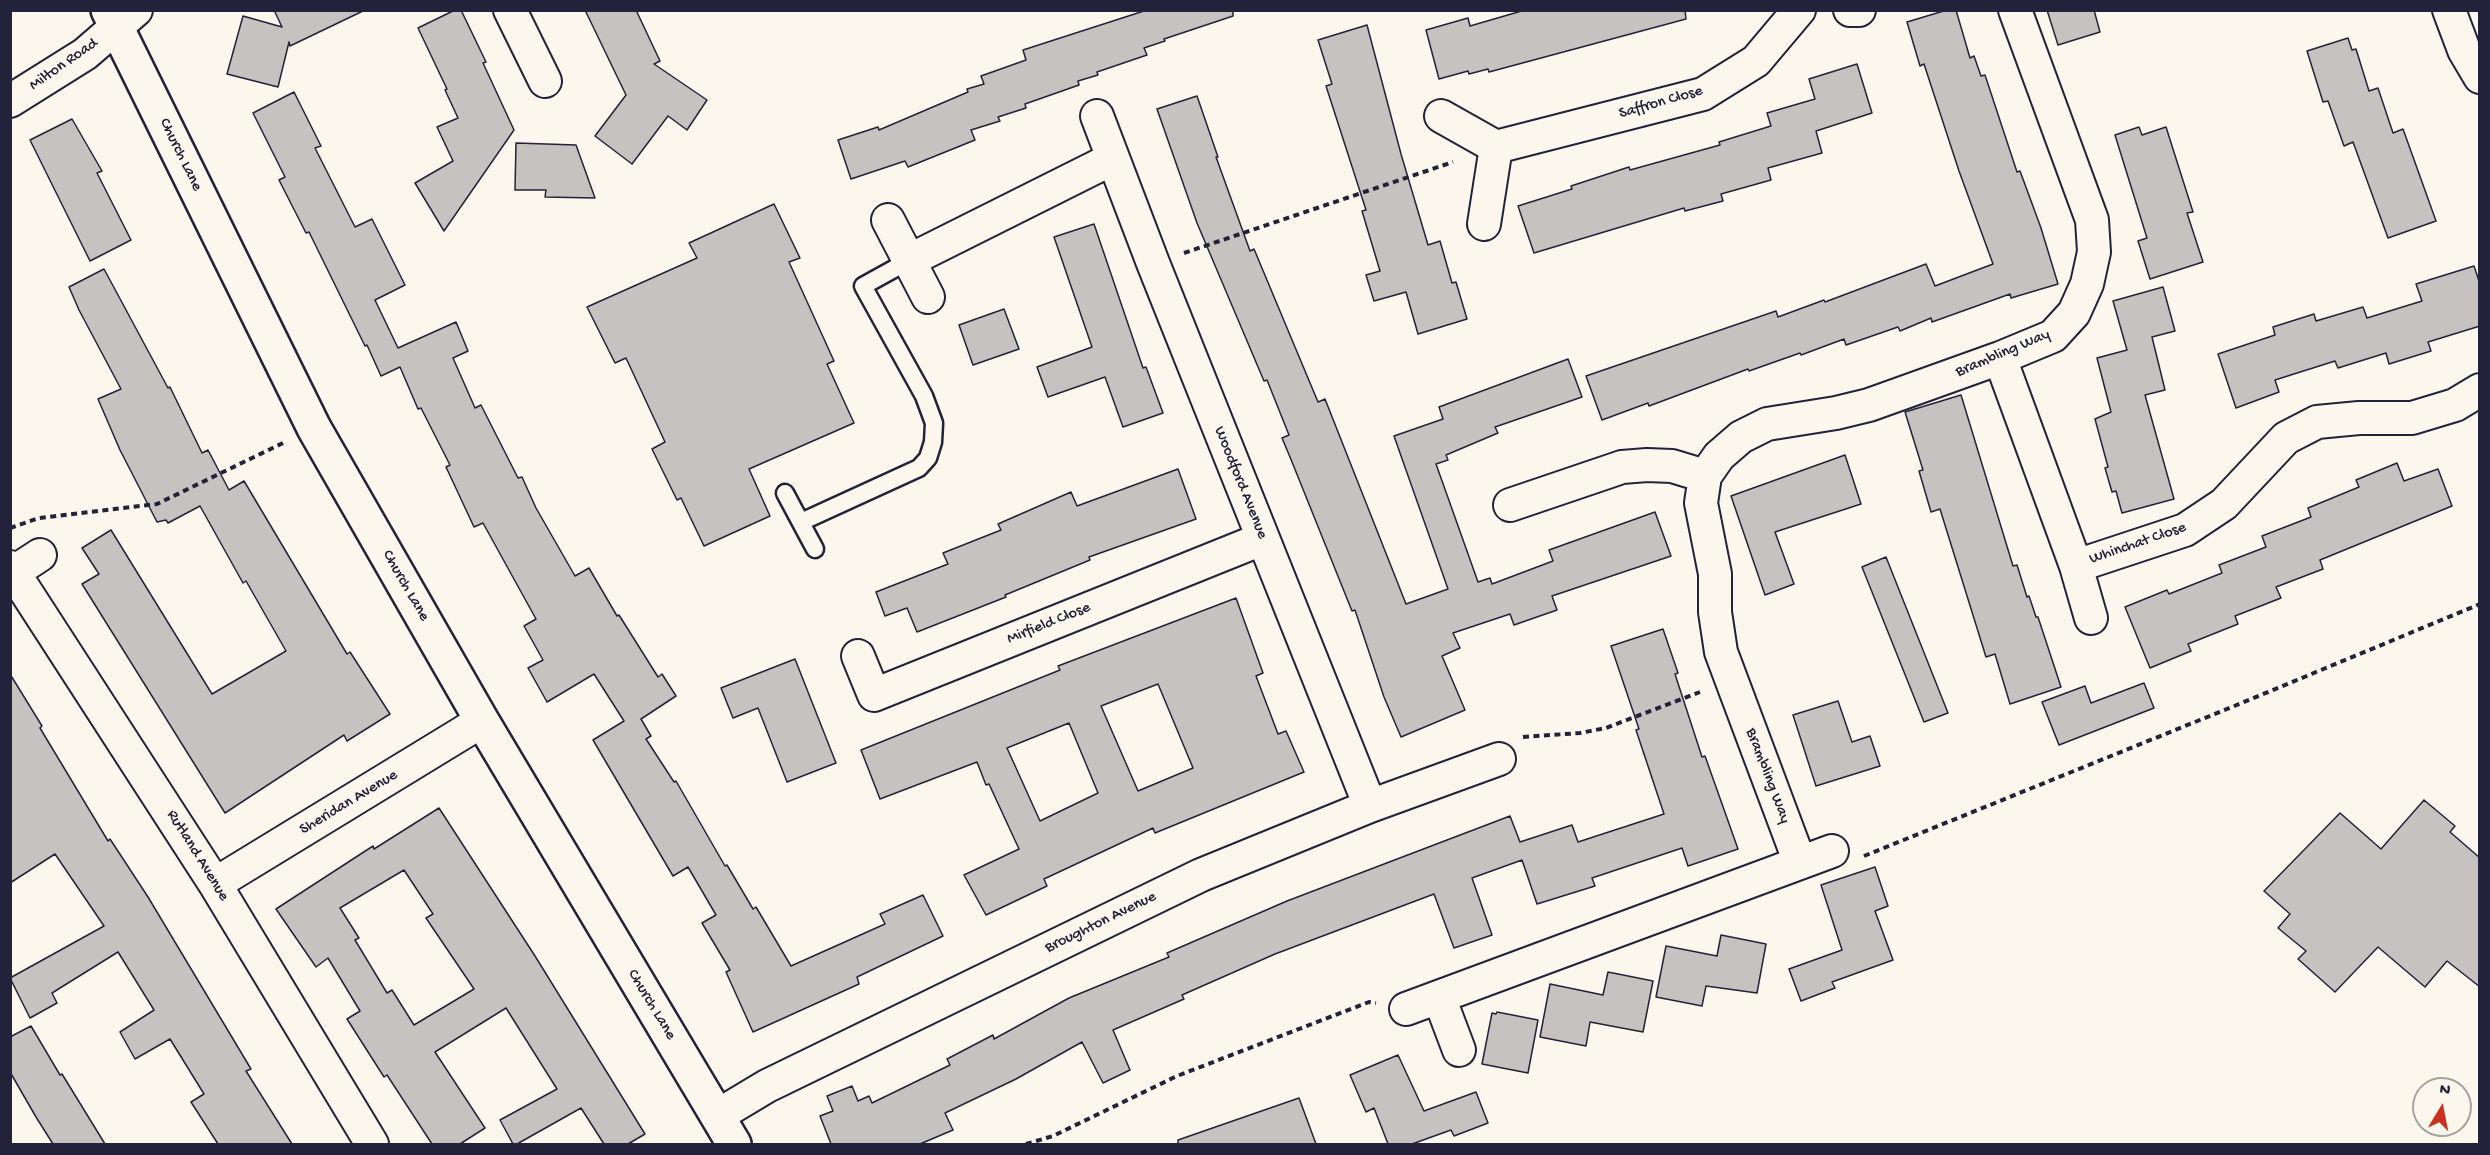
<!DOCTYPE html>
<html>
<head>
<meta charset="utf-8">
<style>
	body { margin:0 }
	#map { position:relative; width:2490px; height:1155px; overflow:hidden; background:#fbf7ec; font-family:"Gochi Hand",sans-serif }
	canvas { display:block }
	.frame { position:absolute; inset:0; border:12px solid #22223b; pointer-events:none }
	.north { position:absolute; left:2412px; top:1077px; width:60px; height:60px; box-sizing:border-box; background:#fbf7ec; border:2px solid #a4a2a5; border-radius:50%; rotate:10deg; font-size:16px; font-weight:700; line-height:24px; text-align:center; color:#22223b }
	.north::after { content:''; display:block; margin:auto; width:21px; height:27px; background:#c8321e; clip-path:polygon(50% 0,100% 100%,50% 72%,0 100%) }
</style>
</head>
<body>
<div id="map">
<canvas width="2490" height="1155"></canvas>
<div class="frame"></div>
<div class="north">N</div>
</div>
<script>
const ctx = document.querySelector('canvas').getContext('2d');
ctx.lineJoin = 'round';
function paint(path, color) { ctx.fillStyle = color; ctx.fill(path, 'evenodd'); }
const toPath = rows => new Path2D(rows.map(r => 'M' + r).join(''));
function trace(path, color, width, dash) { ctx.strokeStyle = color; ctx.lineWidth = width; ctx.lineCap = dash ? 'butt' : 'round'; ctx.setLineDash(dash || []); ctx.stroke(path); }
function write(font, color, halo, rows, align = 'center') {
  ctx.font = font + ' "Gochi Hand",sans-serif'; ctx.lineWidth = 4.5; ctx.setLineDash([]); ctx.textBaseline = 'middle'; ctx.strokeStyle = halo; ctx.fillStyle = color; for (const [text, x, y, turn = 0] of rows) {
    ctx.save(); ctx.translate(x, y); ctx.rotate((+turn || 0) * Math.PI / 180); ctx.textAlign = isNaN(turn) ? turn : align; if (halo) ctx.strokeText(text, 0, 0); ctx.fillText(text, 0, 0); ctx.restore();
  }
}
const building = toPath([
	[274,10,365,10,290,46,289,42,278,87,227,74,243,16,282,27,274,10],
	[455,10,461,10,486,62,483,63,514,130,444,231,415,183,453,161,437,127,458,118,445,90,447,89,418,28,455,10],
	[585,10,636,10,660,61,654,64,707,100,687,130,668,116,632,164,595,136,626,95,585,10],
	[1147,10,1233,10,1233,16,1164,39,1165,41,1144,48,1147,55,1097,72,1098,75,1078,81,1079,85,1025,104,1026,108,998,117,1000,121,971,130,975,140,908,167,905,161,851,179,838,140,878,127,879,130,968,92,967,89,984,84,981,76,1026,60,1023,50,1147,10],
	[1525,10,1685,10,1686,19,1489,72,1488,69,1469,74,1468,71,1439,79,1426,30,1468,18,1470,26,1525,10],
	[1947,10,1956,10,1970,58,1974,56,1981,76,1985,75,2017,172,2020,171,2041,228,2058,284,2011,298,2010,294,1932,322,1931,318,1900,331,1898,327,1846,345,1844,339,1801,355,1800,353,1749,371,1748,369,1649,406,1648,403,1602,420,1586,376,1776,311,1778,317,1824,300,1825,302,1926,264,1935,286,1993,264,1959,171,1924,64,1920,66,1907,22,1947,10],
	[2047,10,2094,10,2100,32,2058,45,2047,10],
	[1367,25,1401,154,1428,245,1440,241,1452,283,1456,282,1467,319,1418,334,1406,292,1374,301,1366,275,1380,271,1362,211,1366,210,1326,86,1332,84,1318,40,1367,25],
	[2348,38,2352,50,2356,49,2369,91,2378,88,2393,133,2403,129,2436,221,2388,238,2353,142,2344,146,2328,101,2323,102,2307,51,2348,38],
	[1857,64,1872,113,1816,131,1822,153,1768,168,1771,180,1721,194,1723,201,1685,211,1684,208,1534,253,1518,206,1572,189,1571,186,1629,167,1630,170,1720,145,1719,142,1771,126,1767,113,1815,99,1809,79,1857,64],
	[294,92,321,146,315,148,355,227,372,219,405,285,375,300,398,348,456,322,468,351,453,358,475,408,481,405,518,478,522,477,536,508,575,576,589,568,617,616,619,615,658,677,662,674,676,696,641,719,651,736,646,739,674,782,676,781,725,866,727,865,753,909,756,907,791,966,885,924,880,914,923,895,943,936,857,977,859,984,753,1032,726,972,730,970,702,923,716,915,688,867,673,876,593,740,624,721,594,674,547,702,528,668,543,660,524,626,536,619,483,523,474,527,446,467,450,465,421,408,418,409,400,367,381,376,367,345,365,346,309,232,306,233,279,180,285,177,253,113,294,92],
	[1197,96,1218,157,1216,157,1250,251,1254,249,1318,402,1325,399,1406,604,1448,589,1394,436,1443,419,1439,407,1568,359,1582,397,1495,427,1498,433,1446,455,1448,460,1436,464,1478,582,1490,578,1492,584,1553,561,1549,550,1655,512,1671,556,1552,596,1557,610,1514,625,1510,614,1453,633,1460,648,1442,656,1465,710,1401,737,1384,697,1355,610,1352,611,1290,457,1282,438,1289,435,1267,380,1264,381,1197,223,1157,109,1197,96],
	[72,119,102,171,97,173,131,240,90,261,30,140,72,119],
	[2139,127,2142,135,2166,127,2193,212,2187,213,2203,262,2150,279,2138,241,2147,238,2115,135,2139,127],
	[516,143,576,145,595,198,545,197,546,190,515,190,516,143],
	[774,204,800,258,789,262,834,361,827,364,854,423,749,469,770,516,704,546,681,498,677,500,652,449,665,442,626,358,615,363,587,307,697,258,689,243,774,204],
	[1094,224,1143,368,1146,367,1163,413,1123,427,1105,377,1048,397,1037,367,1092,347,1054,237,1094,224],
	[2474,266,2480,284,2480,326,2428,342,2431,351,2389,364,2386,353,2338,368,2335,361,2275,380,2279,392,2236,408,2218,354,2275,335,2273,327,2314,314,2316,321,2363,307,2367,318,2422,301,2416,284,2474,266],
	[104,269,168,388,170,387,202,453,208,450,229,490,244,481,347,654,350,652,390,714,347,741,344,735,225,813,82,584,99,574,82,548,111,530,212,694,286,651,246,581,243,583,200,506,168,523,166,520,157,522,120,450,98,399,121,389,79,310,69,287,104,269],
	[2163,287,2175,331,2152,337,2165,390,2145,395,2174,499,2122,513,2116,491,2112,492,2105,468,2108,467,2095,419,2111,412,2097,358,2127,350,2113,301,2163,287],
	[1004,309,1019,349,973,365,959,325,1004,309],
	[1961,395,2013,566,2017,565,2027,597,2029,596,2036,617,2038,617,2061,687,2010,704,1995,654,1986,657,1940,509,1931,512,1919,471,1923,470,1905,412,1961,395],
	[1845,455,1861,504,1775,532,1794,584,1765,595,1731,496,1845,455],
	[2397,463,2404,481,2438,469,2452,506,2320,560,2323,569,2276,587,2281,598,2235,616,2238,624,2188,644,2191,651,2150,668,2125,607,2167,590,2169,594,2222,573,2219,565,2266,547,2262,536,2311,517,2308,508,2359,487,2356,480,2397,463],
	[1178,469,1196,519,1089,557,1090,560,1005,595,1006,597,917,632,907,608,885,616,876,592,948,564,943,553,1001,530,998,524,1071,492,1077,506,1178,469],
	[1886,557,1948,713,1924,722,1862,567,1886,557],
	[1236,598,1263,673,1256,676,1278,734,1286,731,1304,772,1155,833,1153,828,1044,879,1047,886,986,915,964,875,1019,849,989,784,986,785,977,762,880,799,861,750,1060,670,1058,666,1236,598],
	[1158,684,1193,768,1138,791,1101,706,1158,684],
	[1069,723,1098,793,1040,821,1007,748,1069,723],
	[1663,629,1678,673,1675,674,1702,757,1705,756,1738,849,1688,866,1682,848,1592,878,1595,886,1537,904,1522,860,1472,878,1492,935,1454,948,1434,894,1275,954,1182,995,1184,999,1113,1030,1130,1070,1103,1083,1082,1042,1016,1079,945,1113,953,1130,920,1144,831,1144,820,1116,833,1111,827,1096,852,1086,858,1101,869,1096,872,1103,950,1065,947,1059,993,1035,994,1039,1069,998,1169,957,1167,953,1287,901,1510,816,1520,842,1572,825,1578,842,1664,814,1636,730,1639,729,1611,646,1663,629],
	[795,659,836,763,787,782,758,708,733,718,721,688,795,659],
	[10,674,42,726,40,728,108,841,110,839,148,897,251,1069,246,1071,292,1144,218,1144,191,1102,204,1094,170,1039,135,1059,120,1032,154,1010,118,952,52,993,57,1003,30,1018,10,978,104,926,55,854,10,883,10,674],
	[2144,683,2154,708,2059,745,2042,702,2085,686,2091,703,2144,683],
	[1838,701,1852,742,1870,736,1880,766,1816,786,1793,715,1838,701],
	[2424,800,2455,826,2450,832,2480,858,2480,987,2447,961,2425,987,2378,947,2335,992,2298,959,2306,951,2278,928,2290,914,2264,891,2340,813,2381,849,2424,800],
	[439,808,535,956,645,1134,628,1144,604,1144,581,1108,517,1144,513,1144,500,1120,557,1089,506,1008,435,1052,485,1128,460,1144,432,1144,387,1075,384,1077,347,1019,360,1011,328,958,316,967,276,909,373,846,374,849,439,808],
	[404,870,433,914,426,918,474,989,414,1025,392,990,387,993,355,940,359,938,340,908,404,870],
	[1875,867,1888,906,1875,911,1893,960,1832,982,1835,988,1801,1001,1789,969,1842,950,1821,885,1875,867],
	[1721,935,1766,944,1757,993,1706,986,1702,1006,1656,997,1666,946,1717,956,1721,935],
	[1608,972,1653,981,1643,1032,1590,1022,1586,1046,1540,1037,1550,984,1603,995,1608,972],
	[1497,1012,1538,1020,1528,1073,1482,1064,1492,1013,1496,1014,1497,1012],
	[31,1026,60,1075,62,1074,105,1144,53,1144,36,1117,10,1072,10,1037,31,1026],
	[1398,1055,1424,1111,1476,1092,1488,1123,1454,1136,1451,1130,1412,1144,1388,1144,1374,1108,1366,1112,1350,1075,1398,1055],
	[1299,1098,1316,1144,1178,1144,1178,1140,1299,1098]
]);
const path = toPath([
	[1184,253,1453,162],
	[10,528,39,518,157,504,283,443],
	[1523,737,1580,733,1606,728,1700,692],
	[1864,856,2232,707,2480,604],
	[1026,1144,1053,1136,1177,1076,1369,1002,1376,1003]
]);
const service = toPath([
	[785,493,815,549],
	[801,522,919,468,928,458,933,442,934,423,924,396,863,286,910,260]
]);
const minor = toPath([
	[510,10,545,81],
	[1850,10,1859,10],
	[2449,10,2464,50,2480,77],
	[10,101,85,54,136,10],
	[1097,116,1153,263,1370,806],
	[1441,116,1496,147,1484,224],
	[1496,147,1703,94,1756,61,1799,10],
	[888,220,928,297],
	[910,260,1112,159],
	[2000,358,2076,566,2091,618],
	[1705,476,1701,503,1715,574,1715,612,1721,652,1800,863],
	[1510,505,1622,467,1647,465,1672,466,1705,476,1719,456,1741,437,1767,424,1836,413,1869,405,2000,358,2053,336,2074,313,2087,284,2094,252,2092,220,2015,10],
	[2076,566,2185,530,2224,504,2286,438,2317,422,2359,418,2412,418,2455,405,2480,390],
	[10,567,215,884,372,1144],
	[14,572,40,555],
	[858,656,874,695,1262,539],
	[215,884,482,721],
	[1439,997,1459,1050],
	[1406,1009,1832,851],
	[717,1116,767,1086,1201,875,1370,806,1499,759]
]);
const secondary = toPath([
	[108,10,314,428,482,721,734,1144]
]);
const streetNames = [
	["Milton Road",64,65,-35],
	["Saffron Close",1661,103,-16],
	["Church Lane",180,155,64],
	["Brambling Way",2003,354,-23],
	["Woodford Avenue",1240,483,68],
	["Whinchat Close",2138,544,-19],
	["Church Lane",405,586,60],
	["Mirfield Close",1049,624,-22],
	["Brambling Way",1767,776,69],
	["Sheridan Avenue",349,803,-31],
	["Rutland Avenue",197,856,58],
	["Broughton Avenue",1101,923,-26],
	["Church Lane",651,1005,59]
];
paint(building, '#c6c2c0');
trace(building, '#22223b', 1.5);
trace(service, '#22223b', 21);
trace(minor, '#22223b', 36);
trace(secondary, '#22223b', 38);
trace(path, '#22223b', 4, [6, 4.5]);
trace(service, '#fbf7ec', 16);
trace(minor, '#fbf7ec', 32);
trace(secondary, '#fbf7ec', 33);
write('16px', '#22223b', '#fbf7ec', streetNames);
</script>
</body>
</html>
